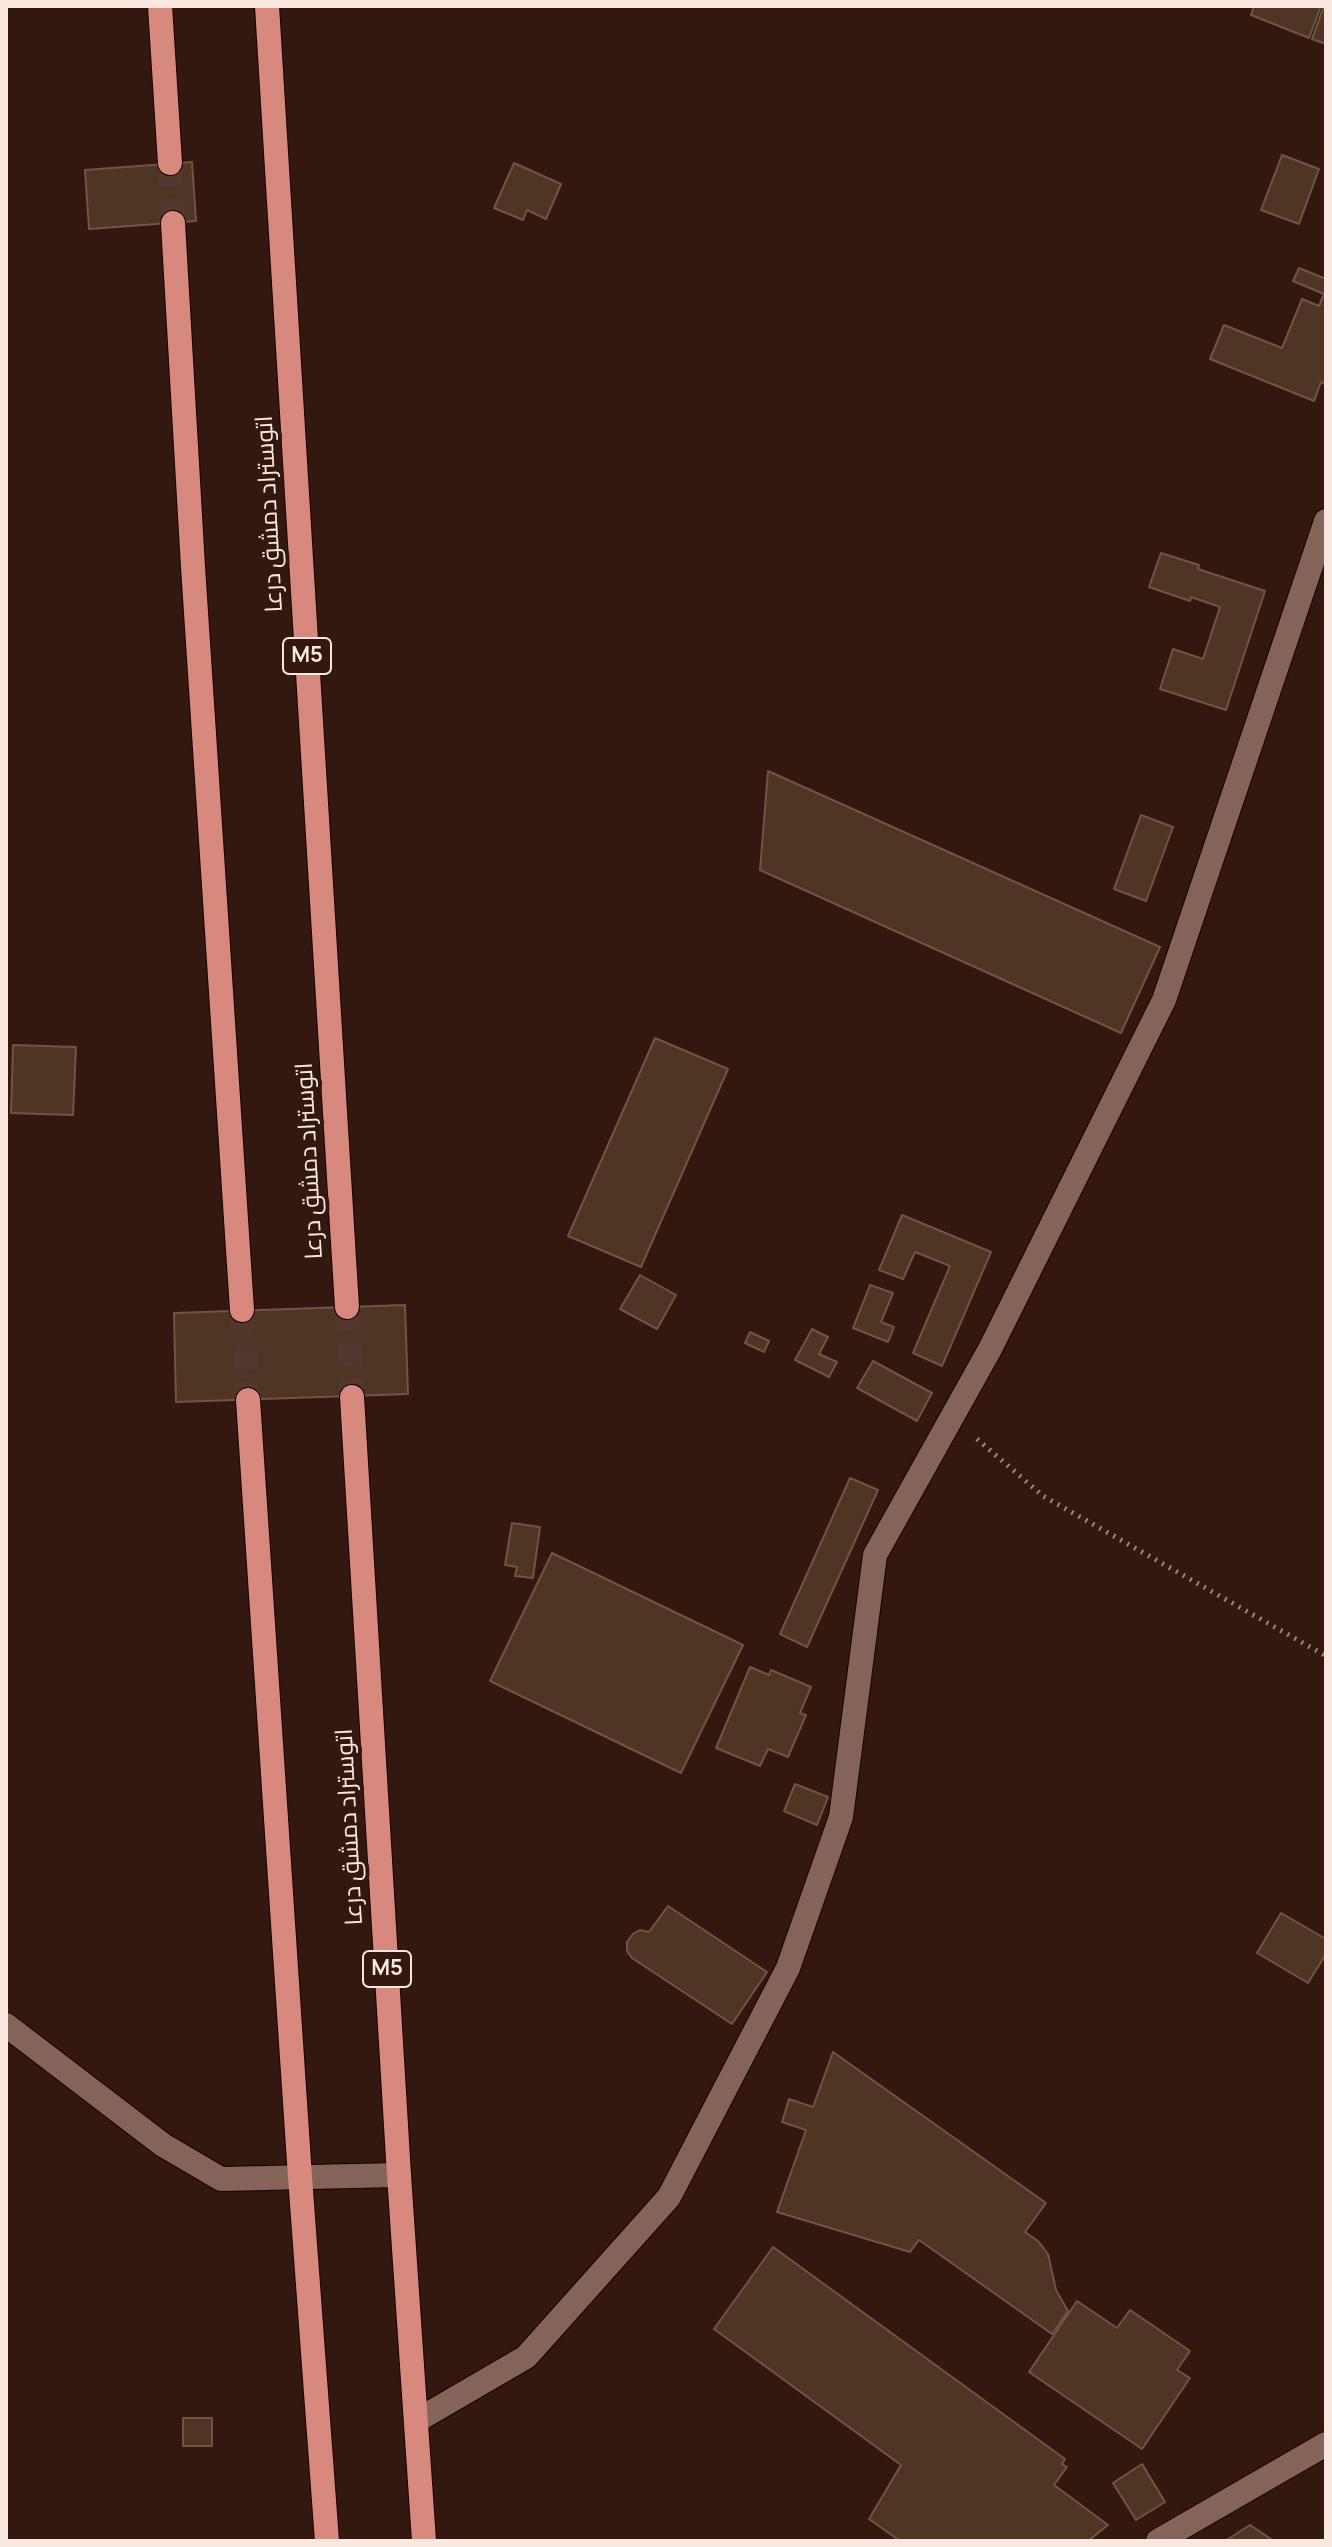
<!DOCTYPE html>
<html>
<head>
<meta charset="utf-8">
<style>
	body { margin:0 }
	#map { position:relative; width:1332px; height:2547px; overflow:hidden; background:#33180f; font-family:Manrope,sans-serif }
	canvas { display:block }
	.frame { position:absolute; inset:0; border:8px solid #fae7e0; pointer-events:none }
</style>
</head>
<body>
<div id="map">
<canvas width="1332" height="2547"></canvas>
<div class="frame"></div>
</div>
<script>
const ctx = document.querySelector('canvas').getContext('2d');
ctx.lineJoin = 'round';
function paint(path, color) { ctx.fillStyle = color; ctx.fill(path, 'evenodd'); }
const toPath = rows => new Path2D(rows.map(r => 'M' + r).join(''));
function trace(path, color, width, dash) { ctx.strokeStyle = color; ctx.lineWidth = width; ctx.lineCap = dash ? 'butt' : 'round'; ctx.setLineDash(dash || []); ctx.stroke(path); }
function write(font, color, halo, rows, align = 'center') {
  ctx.font = font + ' Manrope,Cairo,sans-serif'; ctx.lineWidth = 8; ctx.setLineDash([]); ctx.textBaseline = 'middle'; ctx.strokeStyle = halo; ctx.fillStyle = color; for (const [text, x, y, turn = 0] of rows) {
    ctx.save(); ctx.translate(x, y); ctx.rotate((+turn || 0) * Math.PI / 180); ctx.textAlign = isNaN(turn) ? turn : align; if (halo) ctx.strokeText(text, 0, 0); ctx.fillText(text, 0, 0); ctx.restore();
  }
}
const building = toPath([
	[1254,6,1321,6,1309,38,1251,15,1254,6],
	[1324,6,1326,6,1326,44,1312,39,1324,6],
	[1282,155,1319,169,1299,224,1261,210,1282,155],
	[192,162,196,221,89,229,85,170,192,162],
	[514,163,561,184,546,219,527,210,523,220,494,208,514,163],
	[1299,268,1326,279,1326,384,1321,382,1314,401,1210,359,1224,325,1282,348,1302,299,1319,306,1324,294,1293,281,1299,268],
	[1161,553,1199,565,1198,569,1265,591,1226,710,1160,689,1173,649,1203,659,1220,607,1191,597,1190,601,1149,587,1161,553],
	[768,771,1160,947,1121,1033,760,870,768,771],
	[1141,815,1173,827,1146,901,1114,889,1141,815],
	[655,1038,728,1069,641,1267,568,1236,655,1038],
	[13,1045,76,1047,73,1115,11,1113,13,1045],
	[902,1215,991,1252,942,1366,913,1353,950,1266,915,1252,903,1279,879,1270,902,1215],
	[640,1275,676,1295,657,1329,620,1309,640,1275],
	[870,1285,893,1293,881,1322,894,1327,888,1342,853,1328,870,1285],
	[405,1305,408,1394,176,1402,174,1313,405,1305],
	[812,1329,828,1337,819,1354,837,1362,829,1377,795,1360,812,1329],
	[750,1332,769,1341,764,1352,745,1343,750,1332],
	[873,1361,932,1393,917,1421,857,1388,873,1361],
	[850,1478,878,1490,807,1647,780,1634,850,1478],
	[512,1523,540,1527,533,1578,515,1576,517,1567,505,1565,512,1523],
	[552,1553,743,1645,681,1773,490,1681,552,1553],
	[750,1667,769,1675,771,1670,811,1687,800,1713,806,1715,788,1757,768,1749,760,1766,716,1748,750,1667],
	[795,1784,828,1797,817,1825,784,1811,795,1784],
	[668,1906,767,1972,732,2024,632,1958,627,1951,627,1942,633,1934,640,1930,649,1932,668,1906],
	[1281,1913,1326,1939,1326,1954,1308,1983,1257,1953,1281,1913],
	[833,2052,1046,2203,1025,2232,1038,2241,1048,2254,1056,2290,1068,2311,1052,2334,919,2240,910,2252,777,2212,806,2130,782,2122,789,2099,813,2107,833,2052],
	[773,2247,1065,2459,1062,2464,1067,2467,1054,2485,1108,2525,1088,2541,900,2541,869,2519,901,2465,714,2329,773,2247],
	[1077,2301,1117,2328,1130,2310,1190,2351,1177,2370,1190,2378,1142,2449,1029,2372,1077,2301],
	[183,2418,212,2418,212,2446,183,2446,183,2418],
	[1142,2464,1165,2502,1136,2520,1113,2483,1142,2464],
	[1250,2525,1274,2541,1225,2541,1250,2525]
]);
const motorwayTunnel = toPath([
	[170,163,173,223],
	[347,1307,352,1397],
	[242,1310,248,1400]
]);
const path = toPath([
	[977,1439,1043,1496,1326,1656]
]);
const minor = toPath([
	[6,2025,163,2145,221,2179,399,2175],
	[416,2421,526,2357,669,2197,788,1968,841,1817,875,1555,990,1349,1164,1000,1326,521],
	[1158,2541,1326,2444]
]);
const motorway = toPath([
	[160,6,170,163],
	[267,6,347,1307],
	[173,223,193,567,242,1310],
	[352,1397,399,2175,424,2541],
	[248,1400,300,2177,327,2541]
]);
const shields = [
	[307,656,48],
	[387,1969,48]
];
const shieldNames = [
	["M5",307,656],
	["M5",387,1969]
];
const streetNames = [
	["اتوستراد دمشق درعا",270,514,-93],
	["اتوستراد دمشق درعا",310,1161,-93],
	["اتوستراد دمشق درعا",350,1827,-93]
];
paint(building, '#4f3524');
trace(building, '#705543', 2);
trace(motorwayTunnel, '#51372e', 24, [24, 12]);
trace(minor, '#190300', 26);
trace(motorway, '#190300', 26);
trace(path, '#9c867e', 5, [2, 6]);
trace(minor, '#846358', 24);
trace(motorway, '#d6897c', 24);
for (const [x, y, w] of shields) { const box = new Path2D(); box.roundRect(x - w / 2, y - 18, w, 36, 6); ctx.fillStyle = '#33180f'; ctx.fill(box); trace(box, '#fae7e0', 2); }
write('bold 22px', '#fae7e0', null, shieldNames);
write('24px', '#fae7e0', '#33180f', streetNames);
</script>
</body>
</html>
